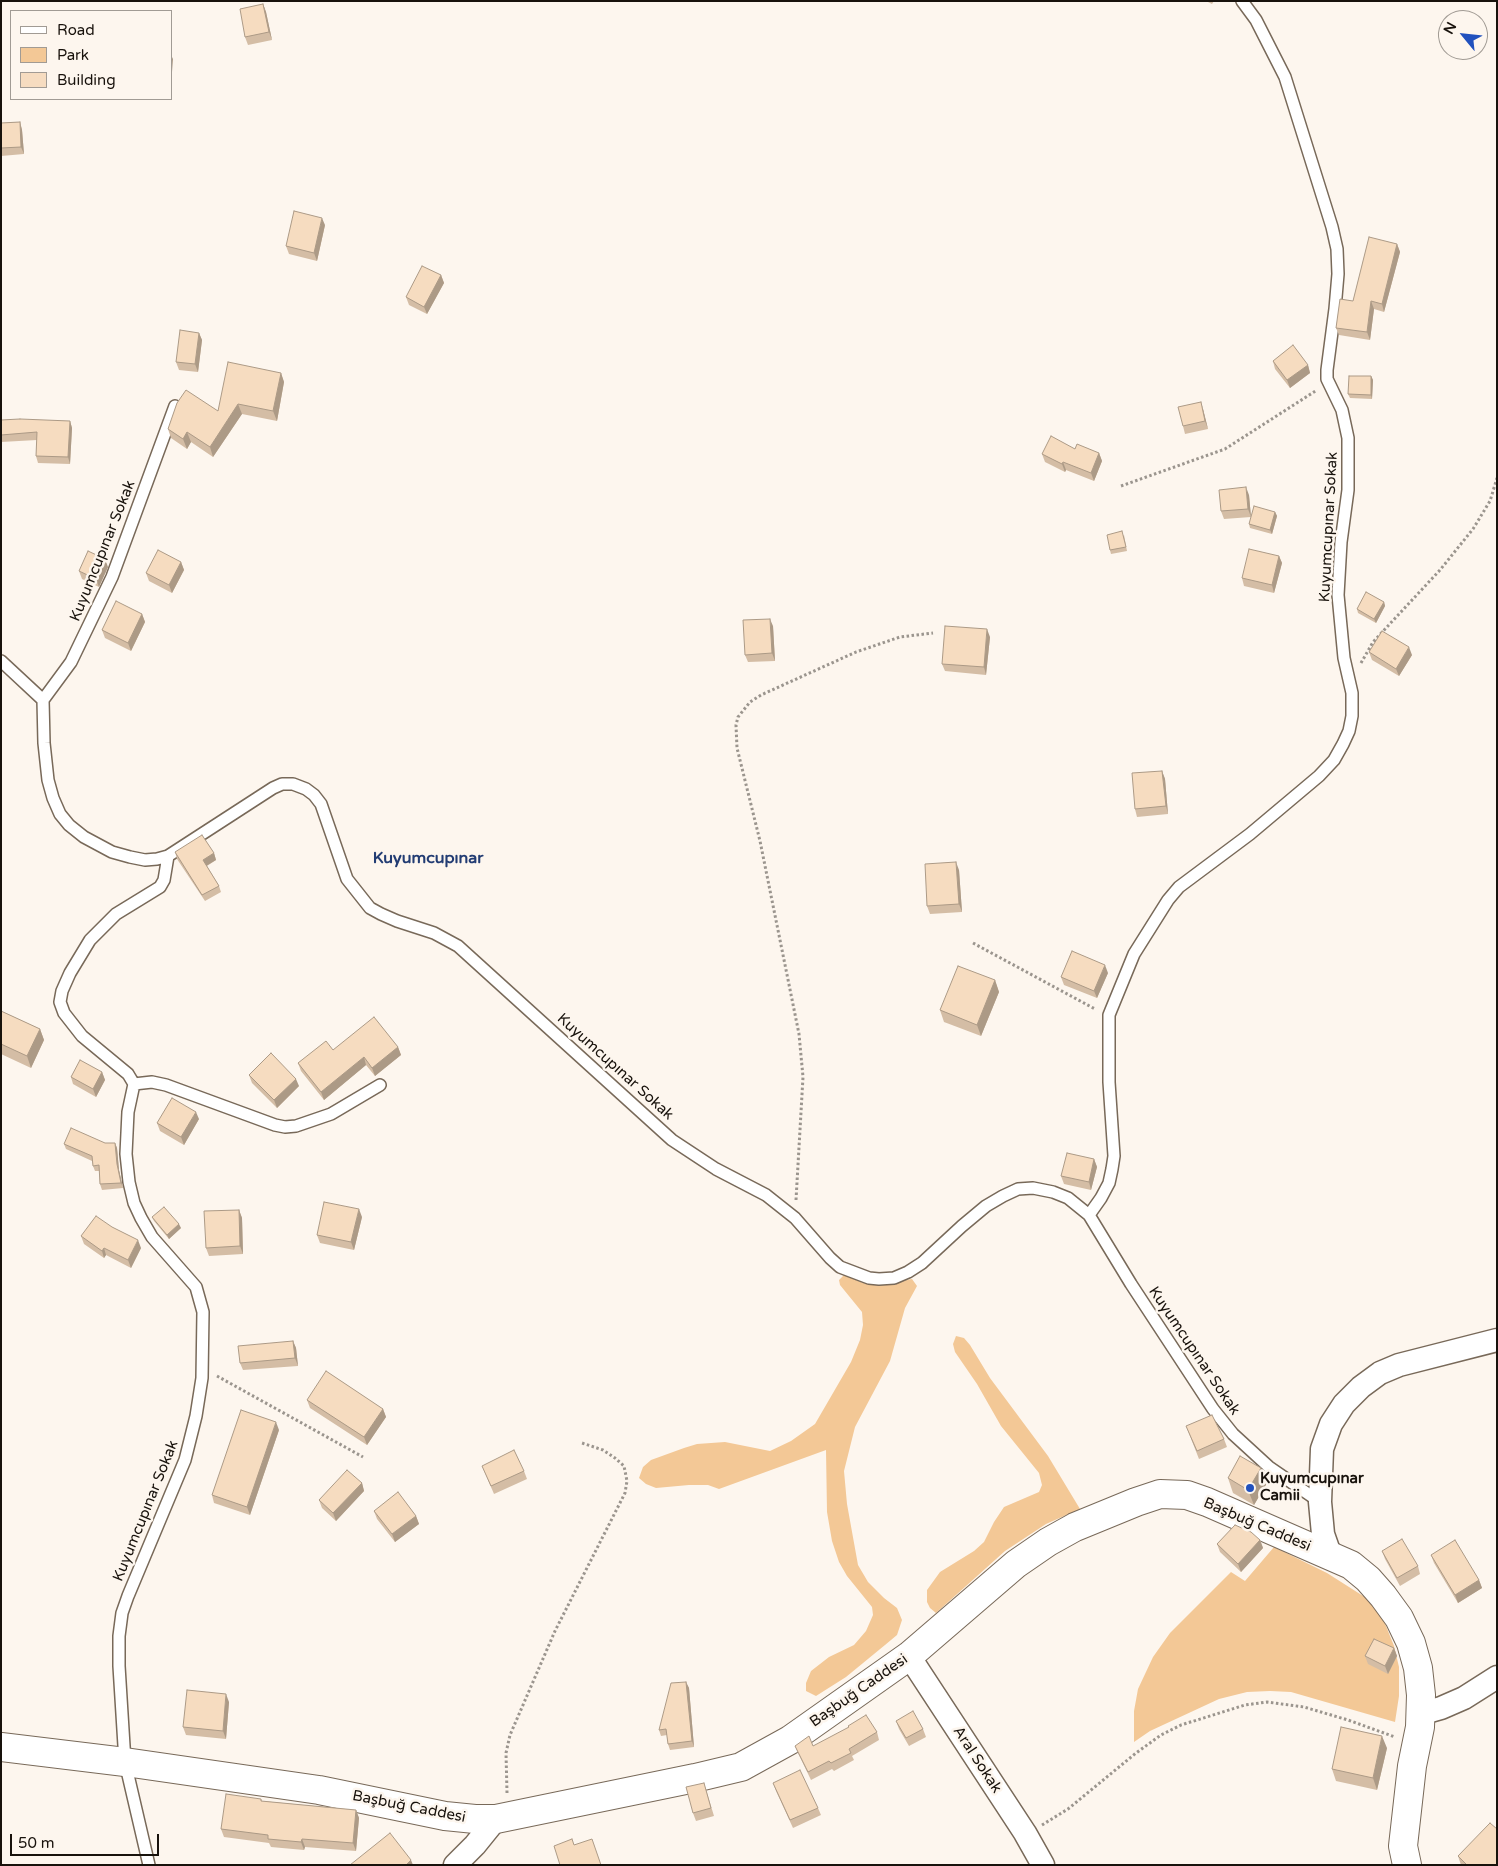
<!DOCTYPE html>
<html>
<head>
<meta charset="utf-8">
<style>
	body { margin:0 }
	#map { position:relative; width:1498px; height:1866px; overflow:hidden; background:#fdf6ee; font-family:"Varela Round",sans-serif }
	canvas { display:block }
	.frame { position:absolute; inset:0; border:2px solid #18120c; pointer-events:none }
	.legend { position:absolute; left:10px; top:10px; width:162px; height:90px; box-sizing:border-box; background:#fdf6ee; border:1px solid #a19b94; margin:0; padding:6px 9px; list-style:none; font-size:15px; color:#18120c }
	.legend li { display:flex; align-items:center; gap:10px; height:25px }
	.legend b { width:25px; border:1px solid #a19b94 }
	.north { position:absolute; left:1438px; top:10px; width:50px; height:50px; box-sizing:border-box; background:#fdf6ee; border:1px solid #a19b94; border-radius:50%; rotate:298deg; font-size:14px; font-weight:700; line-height:20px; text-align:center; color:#18120c }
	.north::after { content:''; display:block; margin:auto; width:18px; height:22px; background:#2151be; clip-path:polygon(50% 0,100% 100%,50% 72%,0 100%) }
	.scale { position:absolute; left:10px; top:1834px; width:149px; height:22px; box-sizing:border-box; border:2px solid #18120c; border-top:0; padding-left:6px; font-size:15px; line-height:18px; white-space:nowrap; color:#18120c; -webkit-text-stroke:4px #fdf6ee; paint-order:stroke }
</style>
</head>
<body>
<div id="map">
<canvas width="1498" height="1866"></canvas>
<div class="frame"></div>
<ul class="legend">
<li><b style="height:6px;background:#fff"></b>Road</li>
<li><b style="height:14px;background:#f3c896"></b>Park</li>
<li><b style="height:14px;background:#f6dcc0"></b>Building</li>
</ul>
<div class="north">N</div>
<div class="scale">50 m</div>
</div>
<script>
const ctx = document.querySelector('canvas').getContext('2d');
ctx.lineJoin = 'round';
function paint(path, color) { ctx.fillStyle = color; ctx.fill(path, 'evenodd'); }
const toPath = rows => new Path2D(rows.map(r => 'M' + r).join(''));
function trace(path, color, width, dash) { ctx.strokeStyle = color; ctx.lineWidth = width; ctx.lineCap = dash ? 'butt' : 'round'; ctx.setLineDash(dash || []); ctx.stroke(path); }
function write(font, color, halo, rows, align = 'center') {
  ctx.font = font + ' "Varela Round",sans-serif'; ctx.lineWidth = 5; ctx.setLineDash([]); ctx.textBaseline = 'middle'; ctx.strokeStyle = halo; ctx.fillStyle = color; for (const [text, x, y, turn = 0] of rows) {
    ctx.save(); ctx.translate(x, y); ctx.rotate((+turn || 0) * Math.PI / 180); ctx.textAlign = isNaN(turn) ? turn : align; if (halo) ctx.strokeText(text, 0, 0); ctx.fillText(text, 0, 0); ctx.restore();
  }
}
const green = toPath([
	[844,1275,863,1283,879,1285,912,1279,917,1286,905,1308,890,1361,855,1427,844,1471,847,1504,858,1565,868,1582,884,1598,897,1608,902,1620,897,1635,885,1645,846,1677,816,1696,806,1691,806,1683,811,1671,829,1657,854,1645,866,1631,873,1615,872,1607,847,1576,839,1562,832,1541,827,1512,826,1450,719,1489,708,1485,689,1485,656,1488,646,1484,639,1478,643,1467,651,1460,684,1448,697,1444,725,1442,770,1451,791,1441,815,1424,851,1362,860,1340,863,1325,862,1312,840,1285,839,1280],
	[956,1336,964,1338,970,1345,990,1378,1048,1456,1080,1509,1046,1524,1005,1551,936,1613,930,1608,927,1602,927,1590,940,1572,974,1551,984,1542,994,1522,1004,1507,1039,1492,1042,1485,1039,1473,1001,1426,977,1384,955,1352,953,1344],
	[1274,1547,1327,1573,1371,1601,1384,1621,1394,1646,1399,1667,1399,1696,1395,1722,1291,1692,1270,1691,1247,1692,1219,1699,1150,1731,1134,1742,1134,1711,1138,1689,1153,1657,1170,1633,1231,1572,1245,1581]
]);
const path = toPath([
	[1121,486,1225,449,1317,390],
	[1361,663,1373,642,1440,570,1473,529,1490,501,1497,478],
	[973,943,1095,1009],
	[796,1200,803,1077,799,1034,760,841,737,748,736,725,738,717,750,702,761,695,856,652,900,637,933,633],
	[217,1376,363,1457],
	[507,1793,506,1753,510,1735,555,1631,625,1493,627,1481,624,1466,615,1458,603,1450,582,1443],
	[1042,1825,1068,1809,1136,1753,1161,1735,1181,1725,1245,1705,1267,1702,1304,1707,1348,1720,1395,1737]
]);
const service = toPath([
	[1,661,43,700,44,743,48,780,53,798,60,814,69,825,84,837,112,852,130,857,145,860,157,859,168,856,273,788,282,784,293,784,306,789,314,795,321,804,347,879,370,908,381,914,397,921,434,933,458,946,672,1140,716,1169,766,1195,795,1218,830,1258,840,1267,869,1278,879,1279,894,1278,908,1272,922,1263,962,1226,986,1206,1003,1196,1018,1189,1033,1188,1053,1192,1068,1198,1089,1215,1131,1284,1213,1409,1233,1434,1269,1467,1320,1502],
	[43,700,71,662,112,577,175,406],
	[134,1084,152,1082,166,1085,275,1125,285,1127,296,1126,331,1114,380,1085],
	[1089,1215,1101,1198,1109,1183,1112,1169,1114,1156,1109,1082,1109,1015,1134,954,1168,900,1179,887,1250,834,1319,776,1334,760,1343,744,1349,731,1352,716,1352,693,1344,658,1338,595,1341,542,1348,490,1348,438,1342,410,1327,379,1327,370,1335,309,1338,274,1337,249,1332,227,1285,77,1256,20,1242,1],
	[149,1865,125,1762,119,1666,119,1636,122,1613,128,1596,185,1460,196,1416,202,1378,203,1312,196,1287,152,1237,141,1218,134,1203,129,1182,126,1154,128,1112,134,1084,128,1074,82,1036,64,1013,60,1002,62,991,70,973,90,940,116,914,160,887,164,880,168,856]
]);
const minor = toPath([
	[1331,1557,1323,1534,1320,1502,1322,1449,1331,1424,1344,1404,1361,1387,1380,1373,1399,1365,1497,1340],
	[909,1656,1025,1833,1043,1865],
	[1420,1714,1441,1708,1464,1698,1497,1677],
	[455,1865,475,1845,496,1819]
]);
const tertiary = toPath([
	[1,1747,125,1762,319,1790,445,1816,475,1819,496,1819,695,1778,741,1767,790,1740,909,1656,1016,1564,1048,1542,1075,1527,1136,1502,1160,1494,1187,1495,1207,1502,1351,1565,1368,1579,1383,1596,1399,1618,1411,1643,1418,1668,1421,1695,1420,1727,1412,1766,1403,1846,1407,1865]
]);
const wall = toPath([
	[1206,1,1214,1,1212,4],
	[263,4,266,12,272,40,248,45,245,37],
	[20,122,22,130,24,154,1,156,1,123],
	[325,225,317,261,289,254,286,246],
	[1397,244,1400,252,1384,312,1374,309,1370,340,1339,335,1336,328,1353,301],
	[441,275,444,283,427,314,409,305,406,297],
	[199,333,202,340,198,372,179,370,176,362],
	[1273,361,1308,365,1310,373,1290,388,1275,369],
	[281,373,284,382,277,421,242,414,213,457,191,442,187,449,171,438,168,429,218,411],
	[1371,376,1373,380,1372,399,1350,398,1348,394],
	[1203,409,1208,429,1185,434,1183,426],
	[1,420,70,421,72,428,70,464,38,463,36,456,37,440,1,442],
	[1075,449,1099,453,1102,461,1094,481,1066,470,1065,472,1045,462,1042,454],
	[1249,495,1251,517,1224,519,1221,511],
	[1275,512,1277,516,1272,534,1250,528,1249,524],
	[1124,535,1127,551,1111,554,1110,550],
	[1279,556,1282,563,1274,593,1244,586,1242,578],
	[181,562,184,570,172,593,149,581,146,573],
	[108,567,99,587,82,579,79,571],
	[1384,602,1385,606,1376,623,1358,613,1357,609],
	[142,614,145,622,131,651,105,638,102,630],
	[773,626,775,661,748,662,745,655],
	[990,637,986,675,945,671,942,664],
	[1369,652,1412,655,1399,676,1372,660],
	[1162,771,1165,779,1168,814,1137,817,1135,809],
	[175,852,214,853,216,860,207,866,219,886,221,892,205,901,177,859],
	[959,870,962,912,930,914,927,906],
	[1108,973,1097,998,1064,985,1061,977],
	[995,980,999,992,981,1036,944,1022,940,1010],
	[1,1011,40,1029,44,1040,31,1068,1,1054],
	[398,1047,401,1055,375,1076,366,1065,324,1100,301,1071,298,1063,333,1050],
	[102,1072,105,1080,96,1097,73,1084,71,1077],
	[249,1075,299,1086,277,1108,252,1083],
	[199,1119,184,1145,160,1131,157,1123],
	[115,1143,117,1148,119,1170,123,1188,102,1190,100,1184,99,1171,95,1171,93,1166,92,1161,66,1149,64,1144],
	[1094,1159,1097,1167,1091,1190,1064,1184,1061,1176],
	[239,1210,242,1218,243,1254,209,1256,206,1248],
	[152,1217,181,1228,169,1239,154,1221],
	[362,1217,354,1250,320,1243,317,1235],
	[81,1236,141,1248,131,1268,106,1255,104,1258,84,1244],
	[293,1341,296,1348,298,1366,243,1370,240,1363],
	[307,1400,383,1409,386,1417,367,1445,310,1408],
	[1186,1426,1224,1439,1227,1447,1199,1459],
	[279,1430,250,1515,214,1503,212,1495],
	[482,1466,524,1471,527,1479,494,1494],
	[1261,1468,1267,1483,1254,1505,1233,1493,1228,1478],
	[362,1483,364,1491,336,1521,322,1508,319,1500],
	[374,1511,416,1516,419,1524,395,1542,377,1519],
	[1260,1540,1263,1548,1241,1572,1220,1552,1217,1544],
	[1382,1551,1418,1566,1420,1574,1400,1586,1385,1559],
	[1431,1555,1479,1580,1482,1588,1458,1603,1434,1563],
	[1394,1648,1397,1656,1388,1674,1368,1664,1365,1656],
	[686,1682,689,1688,694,1747,670,1750,668,1744,667,1735,661,1736,659,1730],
	[229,1702,226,1739,186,1735,183,1727],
	[896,1721,923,1729,926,1737,909,1746,899,1729],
	[877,1732,879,1740,852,1756,854,1760,834,1771,832,1769,811,1780,798,1753,795,1746,813,1746],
	[1387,1748,1377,1790,1336,1781,1332,1769],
	[704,1783,714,1816,696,1821,693,1813],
	[773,1783,818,1808,821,1815,793,1828,776,1791],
	[261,1799,262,1801,356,1810,359,1818,356,1851,305,1847,304,1850,271,1847,269,1843,224,1837,221,1829],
	[1458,1856,1497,1865,1461,1865]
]);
const shadedWall = toPath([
	[263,4,266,12,272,40,269,32],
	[171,55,173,59,171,85],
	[20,122,22,130,24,154,21,147],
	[322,218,325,225,317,261,314,253],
	[1397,244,1400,252,1384,312,1382,304],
	[441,275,444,283,427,314,424,307],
	[1371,301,1374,309,1370,340,1367,332],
	[199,333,202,340,198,372,195,364],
	[1308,365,1310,373,1290,388,1287,380],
	[281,373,284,382,277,421,273,411],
	[1371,376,1373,380,1372,399,1371,395],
	[1201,402,1203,409,1208,429,1205,421],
	[238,404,242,414,213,457,210,447],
	[70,421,72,428,70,464,68,457],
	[187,432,191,442,187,449,183,439],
	[1099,453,1102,461,1094,481,1091,473],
	[1063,462,1066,470,1065,472,1062,464],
	[1246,487,1249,495,1251,517,1248,509],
	[1275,512,1277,516,1272,534,1270,530],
	[1279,556,1282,563,1274,593,1272,585],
	[105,559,108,567,99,587,96,579],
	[181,562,184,570,172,593,169,585],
	[1384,602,1385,606,1376,623,1374,619],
	[142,614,145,622,131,651,128,643],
	[770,619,773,626,775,661,772,653],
	[987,629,990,637,986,675,984,667],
	[1409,647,1412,655,1399,676,1396,669],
	[1162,771,1165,779,1168,814,1166,806],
	[214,853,216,860,206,866,203,860],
	[956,862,959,870,962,912,959,904],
	[1105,965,1108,973,1097,998,1094,991],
	[995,980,999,992,981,1036,977,1025],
	[40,1029,44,1040,31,1068,27,1056],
	[398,1047,401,1055,375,1076,372,1068],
	[364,1057,366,1065,324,1100,321,1092],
	[102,1072,105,1080,96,1097,93,1089],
	[296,1079,299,1086,277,1108,274,1100],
	[196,1112,199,1119,184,1145,181,1137],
	[115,1143,117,1148,119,1170,123,1188,121,1183,117,1164],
	[1094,1159,1097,1167,1091,1190,1089,1182],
	[359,1209,362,1217,354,1250,351,1242],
	[239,1210,242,1218,243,1254,240,1246],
	[179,1224,181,1228,169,1239,167,1235],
	[138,1240,141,1248,131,1268,128,1260],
	[104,1248,106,1255,104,1258,102,1251],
	[293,1341,296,1348,298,1366,295,1358],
	[383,1409,386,1417,367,1445,364,1437],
	[276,1422,279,1430,250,1515,247,1507],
	[1261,1468,1267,1483,1254,1505,1248,1490],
	[362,1483,364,1491,336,1521,333,1513],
	[416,1516,419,1524,395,1542,392,1534],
	[1260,1540,1263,1548,1241,1572,1238,1564],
	[1479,1580,1482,1588,1458,1603,1455,1595],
	[1394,1648,1397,1656,1388,1674,1385,1666],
	[686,1682,689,1688,694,1747,692,1741],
	[226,1694,229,1702,226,1739,223,1731],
	[1382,1736,1387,1748,1377,1790,1373,1778],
	[356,1810,359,1818,356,1851,353,1843],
	[302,1839,305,1847,304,1850,301,1842],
	[411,1860,413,1865,406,1865]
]);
const building = toPath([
	[263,4,269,32,245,37,240,9,263,4],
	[20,122,21,147,1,148,1,123,20,122],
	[294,211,322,218,314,253,286,246,294,211],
	[1369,237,1397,244,1382,304,1371,301,1367,332,1336,328,1340,299,1353,301,1369,237],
	[422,266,441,275,424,307,406,297,422,266],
	[180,330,199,333,195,364,176,362,180,330],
	[1293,345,1308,365,1287,380,1273,361,1293,345],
	[228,362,281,373,273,411,238,404,210,447,187,432,183,439,168,429,177,403,186,390,218,411,228,362],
	[1349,376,1371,376,1371,395,1348,394,1349,376],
	[1201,402,1205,421,1183,426,1178,407,1201,402],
	[20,419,70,421,68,457,36,456,37,432,1,435,1,420,20,419],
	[1051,436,1075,449,1077,444,1099,453,1091,473,1063,462,1062,464,1042,454,1051,436],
	[1246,487,1248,509,1221,511,1219,490,1246,487],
	[1254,506,1275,512,1270,530,1249,524,1254,506],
	[1122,531,1126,547,1110,550,1107,535,1122,531],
	[1249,549,1279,556,1272,585,1242,578,1249,549],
	[158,550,181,562,169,585,146,573,158,550],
	[88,551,105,559,96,579,79,571,88,551],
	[1366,592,1384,602,1374,619,1357,609,1366,592],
	[116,601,142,614,128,643,102,630,116,601],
	[770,619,772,653,745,655,743,620,770,619],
	[945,626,987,629,984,667,942,664,945,626],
	[1382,631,1409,647,1396,669,1369,652,1382,631],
	[1162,771,1166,806,1135,809,1132,773,1162,771],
	[202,835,214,853,203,860,219,886,202,895,175,852,202,835],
	[956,862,959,904,927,906,925,864,956,862],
	[1072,951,1105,965,1094,991,1061,977,1072,951],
	[958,966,995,980,977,1025,940,1010,958,966],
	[1,1011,40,1029,27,1056,1,1044,1,1011],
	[374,1017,398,1047,372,1068,364,1057,321,1092,298,1063,326,1041,333,1050,374,1017],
	[271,1053,296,1079,274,1100,249,1075,271,1053],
	[80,1060,102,1072,93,1089,71,1077,80,1060],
	[172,1098,196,1112,181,1137,157,1123,172,1098],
	[71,1128,105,1143,115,1143,117,1164,121,1183,100,1184,99,1165,93,1166,92,1156,64,1144,71,1128],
	[1067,1153,1094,1159,1089,1182,1061,1176,1067,1153],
	[324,1202,359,1209,351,1242,317,1235,324,1202],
	[164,1207,179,1224,167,1235,152,1217,164,1207],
	[239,1210,240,1246,206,1248,204,1211,239,1210],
	[96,1216,112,1227,138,1240,128,1260,104,1248,102,1251,81,1236,96,1216],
	[293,1341,295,1358,240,1363,238,1346,293,1341],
	[326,1371,383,1409,364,1437,307,1400,326,1371],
	[241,1410,276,1422,247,1507,212,1495,241,1410],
	[1212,1415,1224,1439,1197,1451,1186,1426,1212,1415],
	[514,1450,524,1471,491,1486,482,1466,514,1450],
	[1240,1456,1261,1468,1248,1490,1228,1478,1240,1456],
	[347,1470,362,1483,333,1513,319,1500,347,1470],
	[398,1492,416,1516,392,1534,374,1511,398,1492],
	[1235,1525,1251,1532,1260,1540,1238,1564,1217,1544,1235,1525],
	[1402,1539,1418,1566,1397,1578,1382,1551,1402,1539],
	[1455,1540,1479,1580,1455,1595,1431,1555,1455,1540],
	[1374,1639,1394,1648,1385,1666,1365,1656,1374,1639],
	[686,1682,692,1741,668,1744,666,1729,659,1730,671,1683,686,1682],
	[187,1690,226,1694,223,1731,183,1727,187,1690],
	[913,1711,923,1729,906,1738,896,1721,913,1711],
	[866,1715,877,1732,849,1749,851,1753,831,1763,829,1761,808,1772,795,1746,809,1736,813,1746,849,1727,848,1726,866,1715],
	[1341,1727,1382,1736,1373,1778,1332,1769,1341,1727],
	[800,1770,818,1808,790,1820,773,1783,800,1770],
	[704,1783,711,1808,693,1813,686,1787,704,1783],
	[226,1794,261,1799,261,1801,356,1810,353,1843,302,1839,301,1842,268,1839,268,1835,221,1829,226,1794],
	[1490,1823,1497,1829,1497,1865,1467,1865,1458,1856,1490,1823],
	[390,1833,411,1860,406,1865,350,1865,390,1833],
	[572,1839,574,1845,592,1839,601,1865,560,1865,554,1846,572,1839]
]);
const markers = [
	[1250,1488,5,"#2151be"]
];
const streetNames = [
	["Kuyumcupınar Sokak",1329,527,-87],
	["Kuyumcupınar Sokak",103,551,-68],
	["Kuyumcupınar Sokak",615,1067,42],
	["Kuyumcupınar Sokak",1194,1351,56],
	["Kuyumcupınar Sokak",146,1511,-68],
	["Başbuğ Caddesi",1257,1525,23],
	["Başbuğ Caddesi",859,1691,-35],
	["Aral Sokak",977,1760,57],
	["Başbuğ Caddesi",409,1807,11]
];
const poiNames = [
	["Kuyumcupınar",1260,1479],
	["Camii",1260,1496]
];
const neighbourhoodNames = [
	["Kuyumcupınar",428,859]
];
paint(green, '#f3c896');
trace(service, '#786959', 14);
trace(minor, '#786959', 25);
trace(tertiary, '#786959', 30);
trace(path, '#9b958e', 3, [2.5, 2.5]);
trace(service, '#fff', 11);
trace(minor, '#fff', 22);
trace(tertiary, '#fff', 28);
paint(wall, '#d4bda5');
paint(shadedWall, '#ac9a86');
paint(building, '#f6dcc0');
trace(building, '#ac9a86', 1);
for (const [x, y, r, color] of markers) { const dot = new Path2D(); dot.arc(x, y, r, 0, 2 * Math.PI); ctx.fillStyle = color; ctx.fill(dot); trace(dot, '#fdf6ee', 2); }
write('15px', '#18120c', '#fdf6ee', streetNames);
write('bold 15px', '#18120c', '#fdf6ee', poiNames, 'left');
write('bold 16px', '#223c73', '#fdf6ee', neighbourhoodNames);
</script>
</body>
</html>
